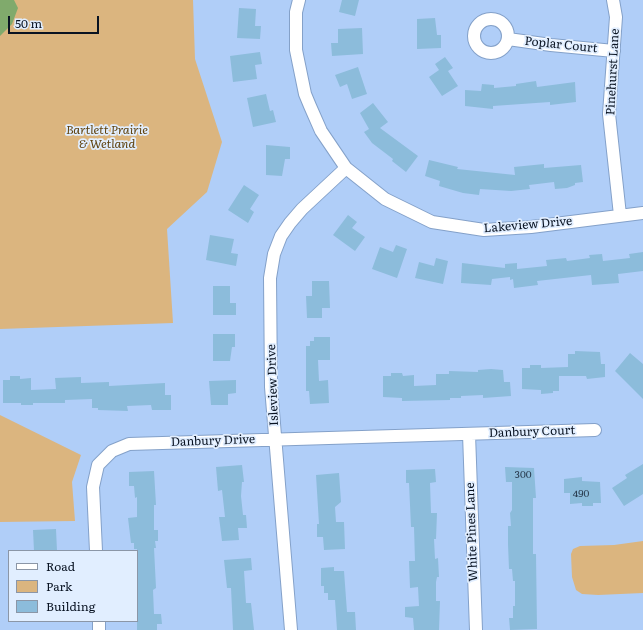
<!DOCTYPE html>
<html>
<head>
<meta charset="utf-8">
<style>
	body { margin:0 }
	#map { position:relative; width:643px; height:630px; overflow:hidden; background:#b0cef8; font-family:Literata,serif }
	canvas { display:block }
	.legend { position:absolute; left:8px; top:550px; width:130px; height:72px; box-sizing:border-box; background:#e1eeff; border:1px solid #8b96a7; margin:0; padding:5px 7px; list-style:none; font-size:12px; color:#091322 }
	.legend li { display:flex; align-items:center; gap:8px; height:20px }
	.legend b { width:20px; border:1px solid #8b96a7 }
	.scale { position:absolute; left:8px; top:16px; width:91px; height:18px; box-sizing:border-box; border:2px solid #091322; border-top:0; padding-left:5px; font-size:12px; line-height:14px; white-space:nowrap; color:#091322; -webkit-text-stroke:3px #e1eeff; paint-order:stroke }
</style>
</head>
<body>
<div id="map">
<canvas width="643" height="630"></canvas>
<ul class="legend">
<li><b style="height:5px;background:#fff"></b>Road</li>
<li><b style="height:11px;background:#dbb57f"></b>Park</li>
<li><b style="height:11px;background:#8cbcdb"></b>Building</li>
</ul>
<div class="scale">50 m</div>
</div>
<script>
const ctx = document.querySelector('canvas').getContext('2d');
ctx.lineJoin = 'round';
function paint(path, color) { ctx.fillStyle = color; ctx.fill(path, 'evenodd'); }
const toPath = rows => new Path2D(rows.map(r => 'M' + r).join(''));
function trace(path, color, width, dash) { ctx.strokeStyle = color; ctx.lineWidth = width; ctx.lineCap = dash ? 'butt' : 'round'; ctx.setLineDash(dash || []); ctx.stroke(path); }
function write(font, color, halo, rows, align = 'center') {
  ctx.font = font + ' Literata,serif'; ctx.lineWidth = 3.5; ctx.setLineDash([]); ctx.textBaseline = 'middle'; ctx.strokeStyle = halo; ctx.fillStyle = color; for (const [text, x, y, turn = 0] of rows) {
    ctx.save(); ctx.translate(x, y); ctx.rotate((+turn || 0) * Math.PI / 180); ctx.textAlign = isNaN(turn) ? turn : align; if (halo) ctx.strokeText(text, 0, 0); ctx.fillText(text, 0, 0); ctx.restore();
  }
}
const green = toPath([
	[0,0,193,0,195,59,222,142,207,192,167,229,173,323,0,329],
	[0,415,81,455,72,482,75,521,0,522],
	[643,541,643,593,598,595,582,594,576,590,572,577,571,554,573,549,580,546,614,545]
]);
const water = toPath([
	[0,0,14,0,18,8,12,24,0,36]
]);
const building = toPath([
	[342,0,359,0,355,16,339,12],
	[239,8,256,9,255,26,261,26,260,39,237,38],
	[435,18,437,35,441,35,441,48,417,49,417,19],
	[362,28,363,54,332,56,331,43,338,43,338,29],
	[260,52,262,64,255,65,257,79,233,82,230,56],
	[445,57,453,68,448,71,458,86,442,96,429,77,439,70,435,64],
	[358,67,367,94,352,99,347,84,340,87,335,75],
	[536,81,537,87,575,82,576,102,550,105,550,102,493,106,493,109,465,106,465,90,481,91,482,84,494,85,494,88,516,86,516,84],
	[266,94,270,111,273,110,276,122,253,127,247,98],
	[373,103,388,122,380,128,418,156,406,172,392,161,393,159,372,143,364,132,369,129,360,113],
	[266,145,290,147,290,159,285,159,282,176,266,175],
	[429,160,458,167,457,169,515,175,514,167,544,164,544,168,581,165,583,182,575,183,575,185,567,188,555,189,554,182,529,185,530,189,511,191,480,189,479,195,463,193,439,186,440,181,425,176],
	[244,185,259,195,250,209,254,212,248,223,228,210],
	[348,215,357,222,352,228,365,237,355,251,333,235],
	[210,235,234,239,231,253,238,254,236,266,206,260],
	[396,245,407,249,397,278,372,269,380,247,393,252],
	[643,252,643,271,618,274,619,283,592,285,591,275,537,281,538,285,514,288,513,279,510,280,510,277,492,279,491,285,461,283,462,263,505,268,505,264,517,263,517,269,547,266,546,260,566,258,567,261,590,258,589,255,602,254,603,261,630,258,629,254],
	[436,258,448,261,443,284,415,278,419,262,434,266],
	[312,281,329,281,330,308,322,308,322,318,307,318,306,296,312,296],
	[213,286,230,286,230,303,236,303,236,315,213,315],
	[213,334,235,334,235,347,232,347,230,361,213,361],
	[314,337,330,337,330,360,318,360,319,381,328,380,329,403,310,404,309,391,306,391,306,346,310,346,310,341,314,341],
	[575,351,600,352,601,364,605,364,605,377,587,379,586,376,559,376,559,391,553,391,553,393,541,394,541,390,522,389,522,368,530,368,530,365,541,365,541,368,568,367,568,354,575,354],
	[630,353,643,364,643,399,615,371],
	[491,369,503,370,504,382,510,382,511,396,483,398,483,395,461,396,461,398,450,398,450,400,402,401,402,398,383,397,383,376,391,376,391,373,402,373,403,376,414,375,414,386,436,385,436,374,449,374,449,371,478,372,478,370],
	[10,376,20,376,20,379,31,378,31,390,56,389,55,378,81,377,81,383,109,382,109,386,165,383,165,395,171,395,171,410,152,410,151,405,127,406,128,411,98,410,98,408,92,408,92,399,65,400,65,403,33,403,33,405,21,405,21,403,3,403,3,380,10,380],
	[236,380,236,393,228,394,228,405,211,405,209,381],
	[643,464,643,494,624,506,612,488,627,478,625,475],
	[242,465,244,482,242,482,241,496,243,515,246,515,247,528,238,528,239,540,222,541,219,517,225,517,222,490,218,491,216,467],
	[505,467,534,468,536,498,533,498,533,554,536,554,537,629,510,630,509,618,513,618,513,606,515,606,515,581,513,581,512,569,509,569,508,544,508,526,511,526,510,513,512,510,512,482,506,482],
	[435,469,436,482,430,483,431,513,437,513,436,539,434,539,435,559,438,558,439,577,437,577,436,582,436,601,440,601,439,630,414,630,413,618,405,617,405,607,419,606,418,587,410,588,409,561,415,561,414,527,411,527,409,483,406,483,406,470],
	[154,471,156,505,154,505,154,530,158,530,158,541,155,541,156,548,154,548,156,588,153,590,154,614,161,614,162,624,157,624,157,630,137,630,137,549,134,549,134,543,131,543,128,518,137,517,137,497,135,498,134,486,129,486,129,472],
	[339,473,341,502,335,507,336,522,344,522,345,549,324,550,323,537,317,537,317,524,319,524,316,475],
	[582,477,582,481,600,482,601,503,593,503,593,506,582,506,582,503,570,504,570,493,564,493,564,479],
	[56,529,57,551,34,551,33,530],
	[251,558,252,570,244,571,246,603,251,603,254,630,233,630,231,588,227,588,224,560],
	[334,567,334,571,344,571,347,612,355,612,356,630,337,630,335,600,328,600,328,593,324,593,324,586,321,586,321,568]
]);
const minor = toPath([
	[299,0,296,12,296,50,305,94,310,106,321,131,346,168,385,199,432,222,484,230,531,227,643,213],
	[613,0,616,17,609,114,620,215],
	'474 36a17 17 0 1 1 34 0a17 17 0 1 1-34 0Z',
	[508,39,551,45,614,51],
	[469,434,476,630],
	[96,551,93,487,98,465,112,451,129,444,595,430],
	[99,621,99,630],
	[291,630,271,387,270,278,274,254,281,236,290,223,302,209,346,168]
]);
const numberNames = [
	["300",523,475],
	["490",581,494]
];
const streetNames = [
	["Poplar Court",561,45,6],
	["Pinehurst Lane",613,72,-87],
	["Lakeview Drive",528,225,-5],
	["Isleview Drive",273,385,-92],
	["Danbury Court",532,432,-2],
	["Danbury Drive",213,441,-2],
	["White Pines Lane",472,532,-92]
];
const parkNames = [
	["Bartlett Prairie",107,130],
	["& Wetland",107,144]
];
paint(green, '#dbb57f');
paint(water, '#80aa6c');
paint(building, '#8cbcdb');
trace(minor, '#84a1c9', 14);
trace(minor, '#fff', 12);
write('10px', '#2a3d50', null, numberNames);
write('12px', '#091322', '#e1eeff', streetNames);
write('italic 12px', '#5f410d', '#e1eeff', parkNames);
</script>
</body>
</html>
